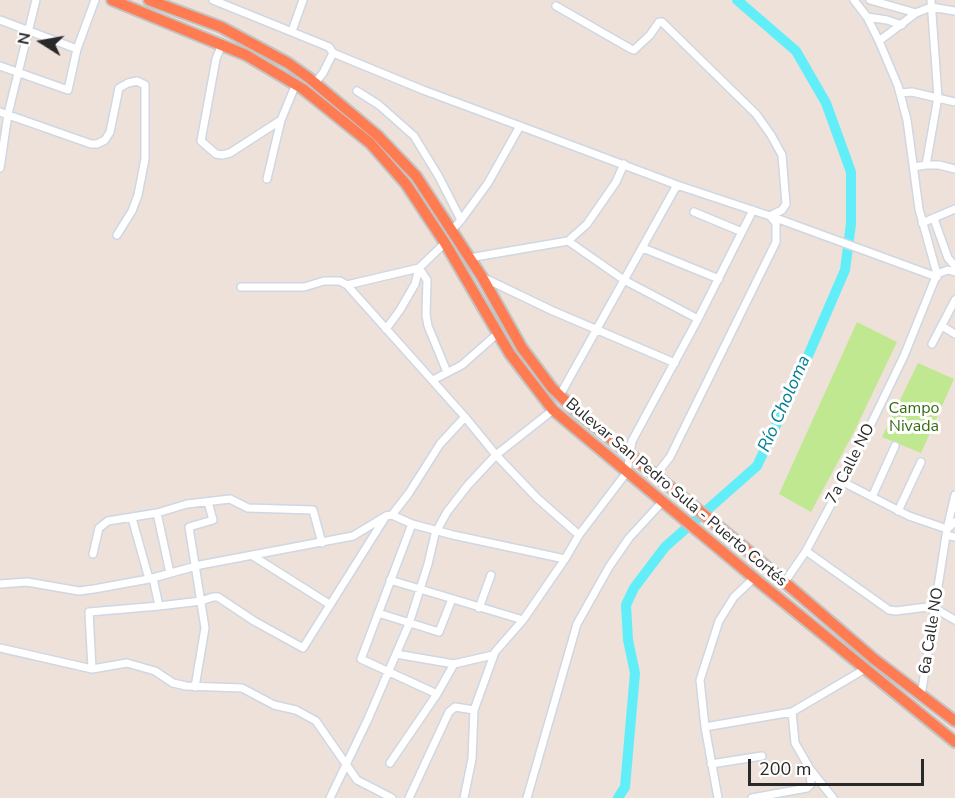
<!DOCTYPE html>
<html>
<head>
<meta charset="utf-8">
<style>
	body { margin:0 }
	#map { position:relative; width:955px; height:798px; overflow:hidden; background:#ede1d9; font-family:"Nunito Sans",sans-serif }
	canvas { display:block }
	.north { position:absolute; left:12px; top:12px; width:60px; height:60px; -webkit-text-stroke:4px #fff; paint-order:stroke; rotate:281deg; font-size:16px; font-weight:700; line-height:24px; text-align:center; color:#292929 }
	.north::after { content:''; display:block; margin:auto; width:21px; height:27px; background:#292929; clip-path:polygon(50% 0,100% 100%,50% 72%,0 100%) }
	.scale { position:absolute; left:748px; top:759px; width:176px; height:27px; box-sizing:border-box; border:3px solid #292929; border-top:0; padding-left:8px; font-size:18px; line-height:21px; white-space:nowrap; color:#292929; -webkit-text-stroke:4px #fff; paint-order:stroke }
</style>
</head>
<body>
<div id="map">
<canvas width="955" height="798"></canvas>
<div class="north">N</div>
<div class="scale">200 m</div>
</div>
<script>
const ctx = document.querySelector('canvas').getContext('2d');
ctx.lineJoin = 'round';
function paint(path, color) { ctx.fillStyle = color; ctx.fill(path, 'evenodd'); }
const toPath = rows => new Path2D(rows.map(r => 'M' + r).join(''));
function trace(path, color, width, dash) { ctx.strokeStyle = color; ctx.lineWidth = width; ctx.lineCap = dash ? 'butt' : 'round'; ctx.setLineDash(dash || []); ctx.stroke(path); }
function write(font, color, halo, rows, align = 'center') {
  ctx.font = font + ' "Nunito Sans",sans-serif'; ctx.lineWidth = 6; ctx.setLineDash([]); ctx.textBaseline = 'middle'; ctx.strokeStyle = halo; ctx.fillStyle = color; for (const [text, x, y, turn = 0] of rows) {
    ctx.save(); ctx.translate(x, y); ctx.rotate((+turn || 0) * Math.PI / 180); ctx.textAlign = isNaN(turn) ? turn : align; if (halo) ctx.strokeText(text, 0, 0); ctx.fillText(text, 0, 0); ctx.restore();
  }
}
const green = toPath([
	[857,322,897,342,855,430,811,512,779,494],
	[918,363,954,379,921,453,882,437]
]);
const river = toPath([
	[618,798,625,787,635,673,628,640,626,605,634,588,665,547,757,466,801,372,845,270,851,224,851,172,826,103,796,51,737,0]
]);
const minor = toPath([
	[213,0,329,47,333,53,323,73,315,83],
	[854,0,867,17,879,41,898,86,907,120,919,209,937,274],
	[870,0,916,13,931,7,955,11],
	[556,6,631,49,634,50,650,35,659,22,662,22,756,114,771,135,782,155,786,204,782,210,770,216,677,185],
	[867,17,887,20,902,25],
	[0,20,77,49],
	[292,31,303,0],
	[879,41,916,13],
	[222,44,216,59,201,141,216,154,222,155,230,153,281,120],
	[333,53,423,90,520,126],
	[0,66,68,90,77,49,95,0],
	[357,91,379,105,414,136,439,177,461,220,452,230],
	[900,93,912,92,955,102],
	[0,112,91,144,97,144,105,140,110,132,119,88,128,83,137,81,145,85,145,159,138,195,132,211,117,235],
	[926,165,939,165,955,169],
	[914,167,926,165,938,97,931,0],
	[0,168,8,114,36,0],
	[267,179,281,120,296,84],
	[694,212,742,232],
	[773,217,937,277],
	[934,219,948,258,955,266],
	[461,220,488,183,520,126,677,185,560,395],
	[922,223,955,209],
	[568,241,624,280,698,319],
	[643,248,719,279],
	[469,258,568,241,587,224,616,182,624,164],
	[419,268,427,280,426,315,428,326,447,372],
	[937,274,948,270,955,272],
	[482,277,553,311,675,363],
	[347,285,419,268,445,243],
	[241,287,304,287,324,281,340,281,347,285,465,417,496,455,537,498,579,535],
	[942,326,955,334],
	[386,329,400,310,415,284,419,268],
	[932,344,955,300],
	[433,380,462,365,497,334],
	[655,476,670,457,776,242,776,223,770,216],
	[843,482,909,516,947,529,955,522],
	[872,497,895,446],
	[898,511,921,462],
	[157,513,170,573],
	[392,515,409,493,440,444,465,417],
	[132,518,149,579],
	[412,524,361,659,437,694],
	[946,535,955,537],
	[806,551,889,610,896,611,927,607,936,609,955,620],
	[93,554,99,528,108,521,157,513,187,504,230,499,248,508,313,510,322,543],
	[253,556,329,604],
	[153,578,159,606],
	[390,580,523,620],
	[784,583,806,551,843,482,904,356,937,274],
	[0,584,27,582,79,591,94,589,149,579,200,565,353,536,386,516,392,515,412,524,453,535,565,559],
	[479,608,491,575],
	[378,613,439,632,452,599],
	[0,648,92,669,127,663,155,671,173,683,186,686,242,688,274,705,296,710,316,721,357,780,392,798],
	[396,654,454,664,493,655],
	[92,669,89,612,159,606,201,601,213,597,218,597,254,621,303,648,386,516],
	[195,687,205,628,189,527,213,520,208,502],
	[921,696,947,529,955,495],
	[792,712,795,743,810,769,833,798],
	[705,727,792,712,865,669],
	[390,763,437,694,454,664],
	[711,764,762,756],
	[330,798,368,719,409,624,428,564,435,534,447,512,468,485,496,455,553,410],
	[409,798,449,712,455,707,474,710],
	[464,798,472,759,474,710,495,652,523,620,565,559,579,535,627,472,632,441,698,319,753,210],
	[527,798,577,624,609,567,629,538,663,501],
	[718,798,705,727,700,680,719,621,734,597,754,578],
	[752,798,807,788,811,784,810,771]
]);
const highway = toPath([
	[112,0,246,55,303,89,370,143,406,184,445,243,510,354,553,410,754,578,955,742],
	[149,0,221,27,288,63,309,78,377,135,416,176,482,277,522,348,552,388,574,409,746,549,874,659,955,721]
]);
const parkNames = [
	["Campo",914,409],
	["Nivada",914,427]
];
const streetNames = [
	["7a Calle NO",851,464,-63],
	["Bulevar San Pedro Sula - Puerto Cortés",676,493,40],
	["6a Calle NO",932,631,-81]
];
const waterNames = [
	["Río Choloma",785,404,-66]
];
paint(green, '#c0e891');
trace(river, '#62eef9', 10);
trace(minor, '#ced7e4', 10);
trace(highway, '#c3c3c3', 14);
trace(minor, '#fff', 7);
trace(highway, '#ff7b52', 10);
write('16px', '#376c13', '#fff', parkNames);
write('16px', '#292929', '#fff', streetNames);
write('italic 18px', '#048095', '#fff', waterNames);
</script>
</body>
</html>
